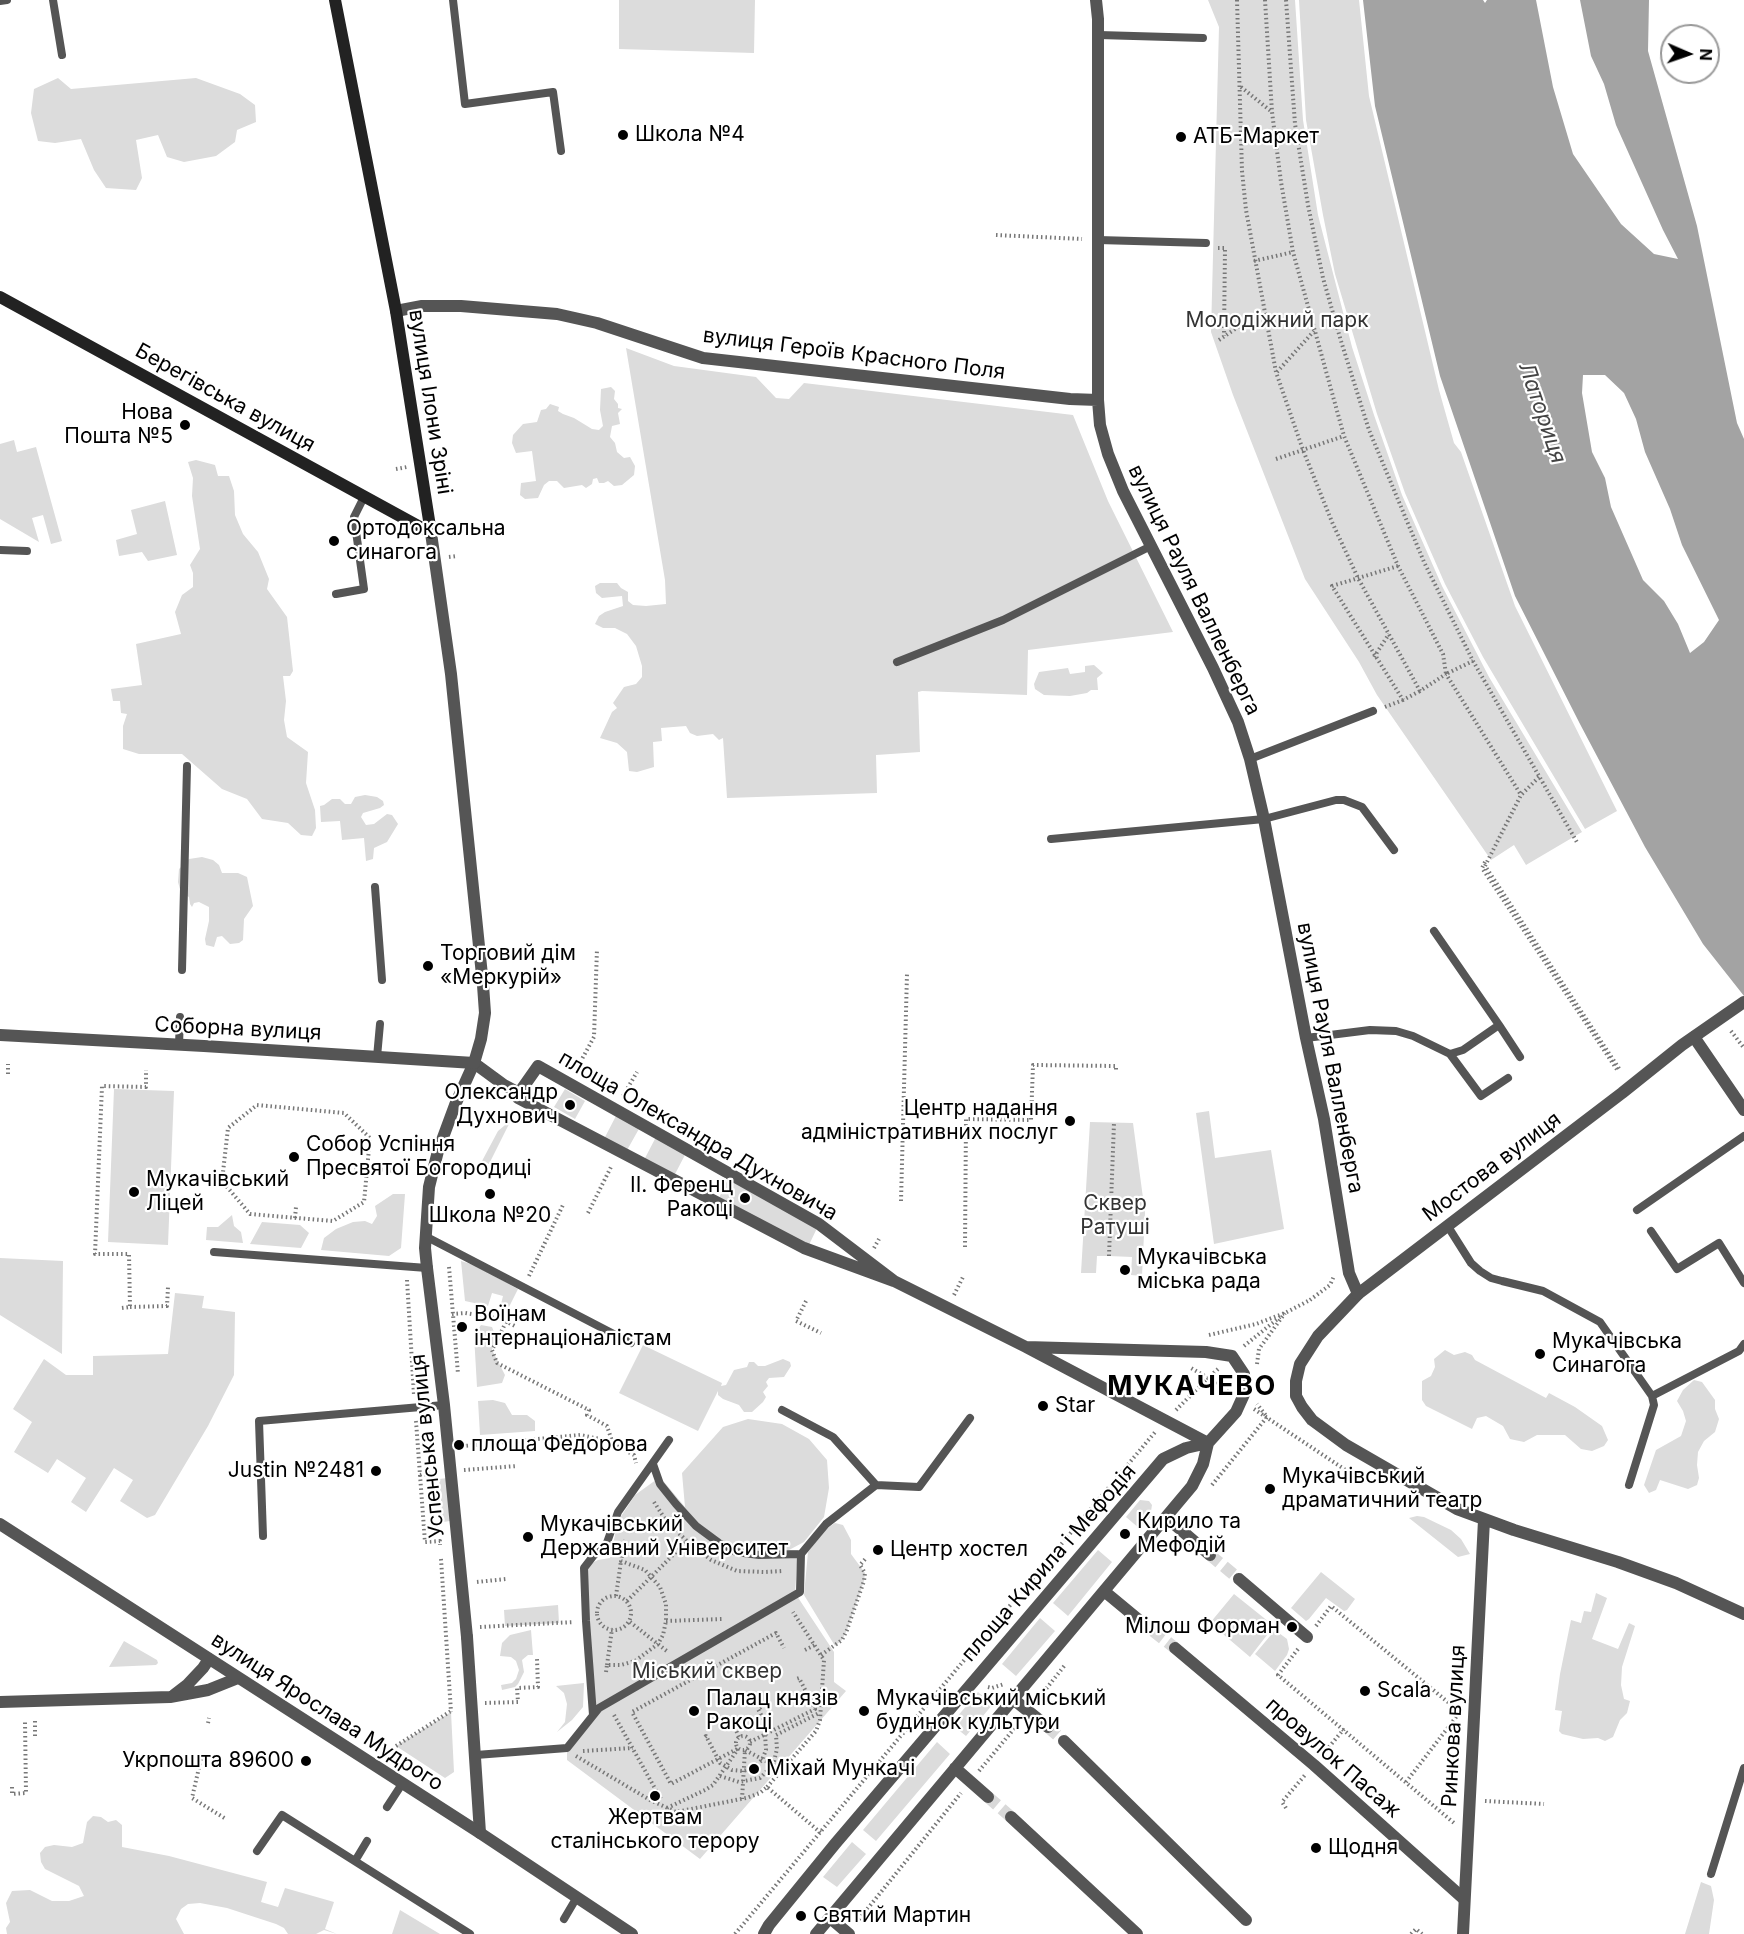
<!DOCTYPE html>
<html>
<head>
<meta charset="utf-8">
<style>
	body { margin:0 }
	#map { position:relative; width:1744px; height:1934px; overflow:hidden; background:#fff; font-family:Inter,sans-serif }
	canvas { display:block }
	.north { position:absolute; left:1660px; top:24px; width:60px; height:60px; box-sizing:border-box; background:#fff; border:2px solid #999; border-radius:50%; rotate:92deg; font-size:16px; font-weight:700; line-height:24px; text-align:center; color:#000 }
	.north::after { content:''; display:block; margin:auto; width:21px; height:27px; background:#000; clip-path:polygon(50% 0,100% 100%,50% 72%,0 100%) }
</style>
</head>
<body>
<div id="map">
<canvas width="1744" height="1934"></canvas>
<div class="north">N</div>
</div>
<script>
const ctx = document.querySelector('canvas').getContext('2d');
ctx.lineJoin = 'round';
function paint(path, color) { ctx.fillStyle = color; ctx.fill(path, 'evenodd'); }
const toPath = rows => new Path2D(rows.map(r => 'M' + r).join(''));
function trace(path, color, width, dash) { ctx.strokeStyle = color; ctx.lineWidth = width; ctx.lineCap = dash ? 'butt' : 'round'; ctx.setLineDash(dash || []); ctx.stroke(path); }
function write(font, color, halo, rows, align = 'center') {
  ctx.font = font + ' Inter,sans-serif'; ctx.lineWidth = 4.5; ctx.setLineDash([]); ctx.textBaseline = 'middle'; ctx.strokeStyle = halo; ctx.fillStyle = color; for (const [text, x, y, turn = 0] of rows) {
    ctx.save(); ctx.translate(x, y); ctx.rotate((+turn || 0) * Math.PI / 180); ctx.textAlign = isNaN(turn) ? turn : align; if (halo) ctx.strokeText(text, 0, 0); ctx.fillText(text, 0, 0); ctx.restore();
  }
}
const green = toPath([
	[619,0,755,0,754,53,619,49],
	[1208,0,1295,0,1303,120,1318,215,1352,347,1374,415,1402,495,1442,586,1489,677,1582,832,1526,865,1514,845,1491,860,1377,695,1359,662,1305,579,1233,395,1211,332,1219,27],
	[1299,0,1359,0,1369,96,1439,390,1454,443,1461,452,1515,606,1617,811,1585,829,1483,657,1445,584,1405,493,1377,414,1335,274,1323,215,1306,120],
	[58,78,71,89,196,78,240,94,255,105,256,122,237,130,235,142,216,156,184,162,167,157,158,135,136,140,142,178,136,190,106,188,94,170,81,139,55,143,38,141,31,113,34,89],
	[626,348,674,366,756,377,776,398,789,399,804,383,1073,415,1108,501,1173,632,1028,650,1027,695,922,691,918,692,920,752,876,755,877,793,727,798,723,738,719,740,713,734,697,736,690,733,686,726,661,728,662,741,653,742,654,767,637,772,629,771,627,752,617,743,600,738,612,712,617,708,613,703,624,687,636,684,642,677,642,666,636,646,627,634,615,628,603,628,595,624,599,616,605,612,623,606,622,596,602,598,596,593,595,586,600,583,617,583,621,588,628,592,628,601,633,605,646,606,666,604,665,580],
	[611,387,615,391,614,399,618,404,618,408,622,409,618,413,620,424,612,426,610,437,615,443,617,452,624,458,630,457,635,466,634,475,622,485,614,486,608,481,604,483,599,483,597,478,593,479,592,484,586,488,582,485,564,488,557,481,549,481,544,485,538,498,525,499,520,495,521,483,536,481,532,451,516,453,512,443,513,435,523,424,537,422,541,410,546,409,550,404,559,407,558,411,563,414,574,418,592,429,599,430,603,426,600,410,601,389],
	[14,440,17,452,36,447,62,541,51,544,43,515,32,518,39,542,0,519,0,444],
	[196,460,215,465,218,476,229,476,234,491,235,515,243,534,258,552,269,579,267,589,287,617,293,671,290,676,283,676,286,701,284,720,287,737,308,752,306,783,315,810,316,828,312,836,301,835,288,823,262,819,247,799,222,789,182,754,139,754,123,749,123,726,127,714,121,713,120,701,113,701,111,689,142,685,136,644,181,634,175,612,182,595,193,587,193,573,190,565,200,549,192,496,193,478,188,462],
	[165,501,177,555,148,561,142,552,119,556,116,540,137,534,131,510],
	[1094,665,1103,673,1097,678,1098,690,1091,690,1087,693,1070,696,1044,695,1035,689,1034,684,1039,672,1068,668,1070,674,1085,672,1085,666],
	[365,795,377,797,383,801,384,805,380,808,363,813,361,817,366,825,374,824,387,814,392,815,398,824,387,842,374,848,373,859,366,861,364,838,342,840,340,821,321,822,320,806,324,805,332,799,340,799,345,804,351,804,355,797],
	[202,857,213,860,219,865,222,873,238,873,247,877,253,906,244,919,243,940,239,943,230,944,222,936,217,937,214,947,206,945,205,939,209,921,209,907,199,902,194,903,192,907,190,904,189,897,181,893,178,882,179,869,189,859],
	[114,1089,174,1091,168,1245,108,1242],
	[565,1089,585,1101,575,1119,554,1107],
	[1209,1111,1215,1158,1271,1150,1284,1229,1214,1244,1196,1113],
	[617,1114,640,1127,626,1152,604,1139],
	[511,1120,489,1164,482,1161,498,1131],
	[1090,1122,1133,1123,1145,1213,1142,1276,1131,1275,1132,1257,1109,1256,1097,1256,1096,1273,1081,1273],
	[656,1137,686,1153,674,1176,644,1160],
	[730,1175,819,1224,807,1249,717,1202],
	[393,1194,405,1194,401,1248,389,1256,321,1250,324,1238,336,1229,353,1222,365,1221,372,1224,377,1216,375,1206],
	[232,1215,234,1226,241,1232,243,1243,206,1240,207,1227,218,1227],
	[262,1222,300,1225,309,1233,301,1248,250,1244],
	[0,1258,63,1261,62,1354,0,1315],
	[461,1261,474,1265,518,1289,508,1309,500,1308,503,1296,492,1293,488,1306,465,1301],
	[175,1293,204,1296,202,1308,235,1312,234,1375,208,1426,155,1515,147,1518,120,1501,133,1480,114,1468,86,1512,71,1502,86,1478,57,1459,48,1473,14,1452,32,1422,13,1409,44,1359,66,1375,93,1375,93,1356,168,1354],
	[481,1325,492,1327,496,1337,492,1350,505,1375,502,1383,477,1387,474,1335],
	[643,1345,722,1383,721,1386,726,1385,734,1370,747,1367,749,1362,754,1362,758,1366,765,1366,783,1359,790,1362,791,1366,784,1377,769,1378,766,1382,768,1386,763,1392,766,1397,763,1402,752,1412,744,1412,739,1405,723,1399,718,1395,718,1391,698,1431,619,1393],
	[1445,1350,1454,1355,1465,1352,1472,1355,1475,1360,1546,1398,1549,1393,1575,1407,1602,1426,1608,1440,1604,1446,1592,1451,1581,1449,1565,1435,1537,1435,1524,1442,1510,1439,1503,1426,1486,1416,1477,1418,1472,1429,1426,1406,1422,1400,1422,1381,1431,1376,1435,1367,1434,1359],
	[1694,1380,1702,1382,1715,1400,1715,1409,1719,1419,1715,1432,1704,1441,1698,1452,1697,1465,1699,1478,1697,1485,1688,1489,1660,1480,1656,1490,1649,1493,1644,1485,1656,1450,1681,1436,1686,1421,1683,1411,1677,1401,1683,1390],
	[493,1400,505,1403,512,1415,527,1415,535,1421,535,1431,480,1435,478,1401],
	[748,1419,782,1424,809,1439,827,1460,829,1488,824,1517,804,1542,789,1550,798,1550,795,1593,834,1652,834,1682,846,1691,700,1859,567,1760,567,1748,593,1715,583,1574,592,1563,598,1560,610,1558,618,1521,635,1495,660,1477,685,1507,682,1473,723,1427],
	[456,1477,450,1521,443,1522,439,1479],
	[1140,1500,1149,1501,1152,1505,1150,1517,1140,1529,1126,1517],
	[1417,1516,1424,1517,1451,1530,1461,1539,1470,1554,1458,1557,1409,1518],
	[835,1523,843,1525,851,1540,851,1554,865,1573,864,1581,847,1630,842,1640,835,1646,804,1595,808,1552,826,1529],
	[1098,1550,1112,1562,1068,1616,1053,1603],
	[1321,1572,1355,1599,1347,1610,1344,1611,1326,1598,1309,1619,1306,1621,1291,1608],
	[1596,1593,1607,1598,1592,1639,1618,1649,1629,1623,1635,1626,1622,1667,1621,1685,1624,1699,1630,1701,1627,1713,1620,1720,1613,1737,1605,1741,1598,1738,1583,1739,1562,1734,1559,1731,1562,1711,1555,1710,1560,1674,1571,1620,1581,1623,1584,1611,1591,1612],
	[1234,1594,1274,1626,1250,1657,1210,1623],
	[558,1605,559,1623,505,1626,504,1610],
	[1040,1618,1055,1631,1016,1676,1002,1664],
	[531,1630,533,1655,528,1655,522,1660,524,1672,518,1684,515,1687,502,1690,501,1685,512,1683,516,1679,519,1670,516,1661,511,1657,500,1656,502,1643,510,1635],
	[1275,1630,1287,1639,1289,1649,1287,1655,1275,1671,1255,1654],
	[124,1641,157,1660,158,1663,156,1665,109,1667],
	[584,1683,583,1707,572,1720,557,1732,565,1722,567,1704,564,1693,556,1686],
	[978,1692,993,1704,966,1736,951,1724],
	[451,1712,454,1772,445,1778,396,1746],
	[937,1742,950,1754,876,1841,863,1830],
	[93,1816,101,1817,108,1822,116,1820,122,1825,122,1847,169,1856,267,1882,261,1902,278,1907,285,1888,334,1902,325,1929,337,1934,324,1930,316,1934,288,1934,284,1928,276,1924,227,1908,200,1903,188,1904,181,1909,176,1919,184,1934,7,1934,6,1928,10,1922,6,1903,12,1891,30,1890,52,1901,69,1901,84,1896,79,1886,45,1869,41,1862,40,1853,45,1847,54,1845,72,1847,83,1843,87,1822],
	[852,1842,866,1854,837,1887,823,1877],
	[1701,1882,1711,1886,1714,1900,1709,1934,1685,1934],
	[400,1910,440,1934,392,1934]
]);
const water = toPath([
	[1363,0,1483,0,1485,3,1487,0,1536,0,1553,87,1573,154,1621,224,1654,254,1678,259,1663,230,1616,125,1604,84,1591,56,1580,0,1649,0,1648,51,1697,226,1737,423,1744,439,1744,996,1703,944,1645,847,1580,724,1515,596,1440,376,1375,106],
	[1583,375,1605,375,1624,393,1636,419,1645,452,1670,509,1682,545,1719,620,1704,642,1690,653,1678,624,1664,601,1643,580,1611,507,1605,478,1592,452,1582,393]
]);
const pedestrianTunnel = toPath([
	[1210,1555,1239,1579],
	[1139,1620,1175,1648],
	[1048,1727,1064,1741],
	[988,1797,1011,1817]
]);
const path = toPath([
	[1237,0,1242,171,1246,210,1276,372,1303,450,1332,522,1358,578,1420,691,1446,674,1521,795],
	[1265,0,1272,112,1281,182,1293,252,1344,436,1398,566,1443,654,1446,674,1473,661],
	[1286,0,1295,124,1308,205,1323,278,1341,341,1369,430,1424,562,1473,661,1578,844],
	[1241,87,1272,112],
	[996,235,1082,239],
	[1218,248,1225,248,1224,336],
	[1254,261,1293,252],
	[1219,340,1251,318,1265,315],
	[1277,372,1314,331],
	[1276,459,1344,436],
	[435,464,444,462],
	[396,469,407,467],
	[449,557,457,556],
	[1398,566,1332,586,1403,700,1420,691],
	[1374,657,1389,634],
	[1385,707,1403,700],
	[1539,777,1521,795,1485,866,1620,1070],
	[1485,862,1482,868,1618,1071],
	[1731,1031,1744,1048],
	[576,1070,594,1037,597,949],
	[8,1074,8,1064],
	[623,1096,637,1072],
	[257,1105,344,1113,370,1138,364,1202,333,1221,250,1214,222,1181,228,1128,257,1105],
	[350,1167,409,1172],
	[901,1201,907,974],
	[588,1213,612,1165],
	[295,1218,296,1207],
	[965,1247,966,1119,1031,1120,1033,1065,1116,1066,1116,1071],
	[874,1248,879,1239],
	[1109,1256,1114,1123],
	[449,1267,458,1374],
	[529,1276,563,1205],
	[407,1280,414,1395],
	[954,1295,963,1277],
	[1310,1300,1330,1285,1334,1276],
	[806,1301,796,1321,821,1333],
	[130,1307,167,1306,168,1287],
	[122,1308,130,1307,129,1254,95,1254,102,1086,146,1087,146,1070],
	[452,1314,465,1313,501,1319,515,1326],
	[506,1322,492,1350,497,1363,589,1410,587,1415,607,1426,613,1444],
	[1209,1335,1256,1324,1285,1313,1310,1300],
	[1244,1346,1280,1317],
	[1257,1364,1259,1349,1285,1313],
	[1218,1369,1208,1378,1230,1393],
	[1254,1409,1353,1475],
	[1176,1410,1208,1378,1191,1368],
	[416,1421,420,1475,436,1473],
	[464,1444,464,1446,580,1435,605,1440,634,1455,636,1463],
	[464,1470,517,1466],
	[420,1475,425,1542,440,1541,440,1545],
	[1212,1485,1267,1417,1257,1404],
	[654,1502,667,1522,687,1541,711,1560,737,1571,765,1572,782,1571],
	[441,1559,451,1712],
	[477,1582,506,1579],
	'597 1613a17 17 0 1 1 34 0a17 17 0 1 1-34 0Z',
	[616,1596,621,1561],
	[627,1601,687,1541],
	[666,1621,723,1619],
	[630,1622,668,1652],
	[1316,1626,1331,1606,1460,1712,1406,1782],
	[480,1627,574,1622],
	[1298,1649,1278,1675,1454,1823],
	[805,1650,815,1645],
	[821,1655,842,1640,847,1630,864,1581,865,1573,860,1565,867,1557],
	[607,1665,612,1629],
	[606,1672,607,1665,621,1665,635,1661,658,1644,663,1635,666,1621,666,1604,660,1587,645,1570,621,1561,625,1540],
	[988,1687,992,1688,1004,1684],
	[1038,1699,1065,1665],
	[485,1703,518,1702,517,1688,538,1687,537,1659],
	[761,1707,758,1709,770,1732],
	[614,1715,662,1801],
	[731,1719,739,1737],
	[35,1721,35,1738],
	[208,1723,209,1718],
	'736 1743a7 7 0 1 1 14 0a7 7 0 1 1-14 0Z',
	[705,1737,706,1736,720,1763,732,1770,743,1771,753,1768,762,1760,766,1750,765,1734],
	[750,1742,815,1709,799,1678,796,1679],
	[396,1746,451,1711],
	[737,1749,671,1784,632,1712,776,1633,784,1648],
	[583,1751,633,1748],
	[1323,1754,1344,1729],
	[576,1756,650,1800,676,1812,746,1798,760,1793,767,1787,821,1833],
	[201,1759,192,1798,226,1819],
	[979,1771,1018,1724],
	[720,1776,739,1782,760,1778,769,1769,774,1761,777,1749,776,1735,819,1713],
	[12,1787,12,1794,26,1793,25,1722],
	[767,1787,816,1731,820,1720,824,1660,793,1612],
	[742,1799,745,1750,783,1770],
	[1485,1801,1544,1804],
	[667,1808,705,1790,713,1785,738,1749],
	[1286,1808,1282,1802,1305,1775],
	[856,1923,961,1793],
	[735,1934,1156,1431],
	[1411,1934,1416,1929,1422,1934]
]);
const service = toPath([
	[53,0,62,55],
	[453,0,465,104,553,92,561,151],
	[0,1,7,0],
	[1099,35,1203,38],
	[1098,240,1206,243],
	[0,550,27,551],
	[336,594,364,589,354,517,364,497],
	[897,662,1003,620,1151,546],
	[1250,759,1373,711],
	[1051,839,1264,819,1336,800,1344,800,1362,807,1394,850],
	[375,887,382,980],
	[1434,931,1499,1025,1463,1050,1450,1054],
	[182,970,187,766],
	[1499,1025,1520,1057],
	[1306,1038,1370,1030,1396,1031,1413,1036,1450,1054,1481,1096,1508,1078],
	[179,1045,180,1017],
	[377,1057,380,1024],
	[1637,1210,1744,1136],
	[1447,1225,1471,1263,1480,1271,1491,1278,1502,1281,1543,1291,1600,1322,1652,1396,1654,1405,1629,1485],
	[1651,1231,1677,1269,1719,1243,1744,1283],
	[425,1236,631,1343],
	[214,1252,427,1268,428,1272],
	[1652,1396,1739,1351,1744,1344],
	[653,1464,660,1484,676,1504,696,1526,719,1543,736,1552,759,1555,801,1554],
	[876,1485,919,1487,970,1418],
	[263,1536,259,1421,444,1405,443,1401],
	[593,1715,586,1621,584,1568,594,1555,605,1548,618,1512,669,1440],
	[476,1755,567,1748,599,1708,800,1592,801,1554,826,1524,876,1485,833,1437,782,1410],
	[387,1807,402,1784],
	[257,1851,282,1815,470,1934],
	[355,1861,367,1841],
	[1711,1874,1744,1768],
	[564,1919,577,1897]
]);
const pedestrian = toPath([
	[474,1063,504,1085,519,1093],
	[538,1066,819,1224,894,1281,804,1248,518,1098,519,1093,538,1066],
	[427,1268,444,1405,467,1637],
	[894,1281,1026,1347],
	[1026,1347,1206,1352,1232,1356,1244,1374,1246,1390,1236,1412,1208,1443,1026,1347],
	[1166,1517,1210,1555],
	[1239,1579,1307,1637],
	[1104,1591,1139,1620],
	[1175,1648,1314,1765,1464,1899],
	[1013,1699,1048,1727],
	[1064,1741,1246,1920],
	[955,1768,988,1797],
	[1011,1817,1137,1934],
	[830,1918,849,1934],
	[764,1934,769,1925,835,1844,1163,1459,1186,1448,1208,1443,1203,1464,1192,1486,816,1934]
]);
const minor = toPath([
	[1694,1037,1744,1110],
	[427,1268,425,1248,429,1187,438,1151,455,1105,474,1063],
	[1358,1294,1318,1336,1300,1364,1296,1381,1296,1396,1302,1407,1312,1420,1346,1445,1457,1509,1514,1530,1618,1562,1676,1583,1744,1614],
	[467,1637,480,1833],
	[174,1695,187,1685,203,1668,209,1659],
	[0,1702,170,1697,208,1690,238,1678],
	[1463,1934,1484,1520]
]);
const tertiary = toPath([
	[1096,0,1098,19,1098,400,1100,425,1108,454,1123,491,1213,668,1238,722,1250,759,1264,819,1306,1038,1324,1119,1349,1273,1358,1294,1622,1093,1682,1045,1744,1002],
	[396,311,422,306,461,306,557,314,597,323,703,358,1070,399,1098,400],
	[0,1035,204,1046,474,1063,481,1039,485,1013,483,985,451,674,431,533],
	[0,1524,480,1833,632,1934]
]);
const secondary = toPath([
	[335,0,396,311,431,533],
	[0,297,431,533]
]);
const markers = [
	[623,135,6,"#000"],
	[1181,137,6,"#000"],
	[185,425,6,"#000"],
	[334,541,6,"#000"],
	[428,966,6,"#000"],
	[570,1105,6,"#000"],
	[1070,1121,6,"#000"],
	[294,1157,6,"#000"],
	[134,1192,6,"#000"],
	[490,1194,6,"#000"],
	[745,1198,6,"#000"],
	[1125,1270,6,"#000"],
	[462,1327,6,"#000"],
	[1540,1354,6,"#000"],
	[1043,1406,6,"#000"],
	[459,1445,6,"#000"],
	[376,1471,6,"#000"],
	[1270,1489,6,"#000"],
	[1125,1534,6,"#000"],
	[528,1537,6,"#000"],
	[878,1550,6,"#000"],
	[1292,1627,6,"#000"],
	[1365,1691,6,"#000"],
	[694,1711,6,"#000"],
	[864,1711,6,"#000"],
	[306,1761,6,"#000"],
	[754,1769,6,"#000"],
	[655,1796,6,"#000"],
	[1316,1848,6,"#000"],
	[801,1916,6,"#000"]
];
const poiNames = [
	["Школа №4",635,135],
	["АТБ-Маркет",1193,137],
	["Нова",173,413,"right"],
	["Пошта №5",173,437,"right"],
	["Ортодоксальна",346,529],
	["синагога",346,553],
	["Торговий дім",440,954],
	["«Меркурій»",440,978],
	["Олександр",558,1093,"right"],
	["Духнович",558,1117,"right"],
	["Центр надання",1058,1109,"right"],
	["адміністративних послуг",1058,1133,"right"],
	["Собор Успіння",306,1145],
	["Пресвятої Богородиці",306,1169],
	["Мукачівський",146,1180],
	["Ліцей",146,1204],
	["II. Ференц",733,1186,"right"],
	["Ракоці",733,1210,"right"],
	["Школа №20",490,1216,"center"],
	["Мукачівська",1137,1258],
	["міська рада",1137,1282],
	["Воїнам",474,1315],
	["інтернаціоналістам",474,1339],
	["Мукачівська",1552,1342],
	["Синагога",1552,1366],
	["Star",1055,1406],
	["площа Федорова",471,1445],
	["Justin №2481",364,1471,"right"],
	["Мукачівський",1282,1477],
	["драматичний театр",1282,1501],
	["Кирило та",1137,1522],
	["Мефодій",1137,1546],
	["Мукачівський",540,1525],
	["Державний Університет",540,1549],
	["Центр хостел",890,1550],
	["Мілош Форман",1280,1627,"right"],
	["Scala",1377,1691],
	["Палац князів",706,1699],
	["Ракоці",706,1723],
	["Мукачівський міський",876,1699],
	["будинок культури",876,1723],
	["Укрпошта 89600",294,1761,"right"],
	["Міхай Мункачі",766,1769],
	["Жертвам",655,1818,"center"],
	["сталінського терору",655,1842,"center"],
	["Щодня",1328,1848],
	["Святий Мартин",813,1916]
];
const parkNames = [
	["Молодіжний парк",1277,321],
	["Сквер",1115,1204],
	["Ратуші",1115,1228],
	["Міський сквер",707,1672]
];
const streetNames = [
	["вулиця Героїв Красного Поля",854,354,7],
	["Берегівська вулиця",225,398,29],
	["вулиця Ілони Зріні",430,402,81],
	["вулиця Рауля Валленберга",1194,590,64],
	["Соборна вулиця",238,1029,3],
	["вулиця Рауля Валленберга",1330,1058,79],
	["площа Олександра Духновича",698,1136,30],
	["Мостова вулиця",1492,1167,-37],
	["Успенська вулиця",428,1446,-96],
	["площа Кирила і Мефодія",1049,1563,-49],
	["вулиця Ярослава Мудрого",327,1712,33],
	["Ринкова вулиця",1454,1726,-87],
	["провулок Пасаж",1333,1758,41]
];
const waterNames = [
	["Латориця",1542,413,71]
];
const districtNames = [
	["МУКАЧЕВО",1192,1387]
];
paint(green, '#dcdcdc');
paint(water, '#a3a3a3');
trace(pedestrianTunnel, '#d9d9d9', 12, [12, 6]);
trace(path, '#777', 4, [1.5, 3]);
trace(service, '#555', 8);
trace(pedestrian, '#555', 12);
trace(minor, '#555', 12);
trace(tertiary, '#555', 12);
trace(secondary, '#222', 12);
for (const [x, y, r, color] of markers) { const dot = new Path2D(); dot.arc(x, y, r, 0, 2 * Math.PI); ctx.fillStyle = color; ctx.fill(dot); trace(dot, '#fff', 2); }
write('21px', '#000', '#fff', poiNames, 'left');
write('21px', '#333', '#fff', parkNames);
write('21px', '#000', '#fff', streetNames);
write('italic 22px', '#444', '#fff', waterNames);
ctx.letterSpacing = '1.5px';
write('bold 27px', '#000', '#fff', districtNames);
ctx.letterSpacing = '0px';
</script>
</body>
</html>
